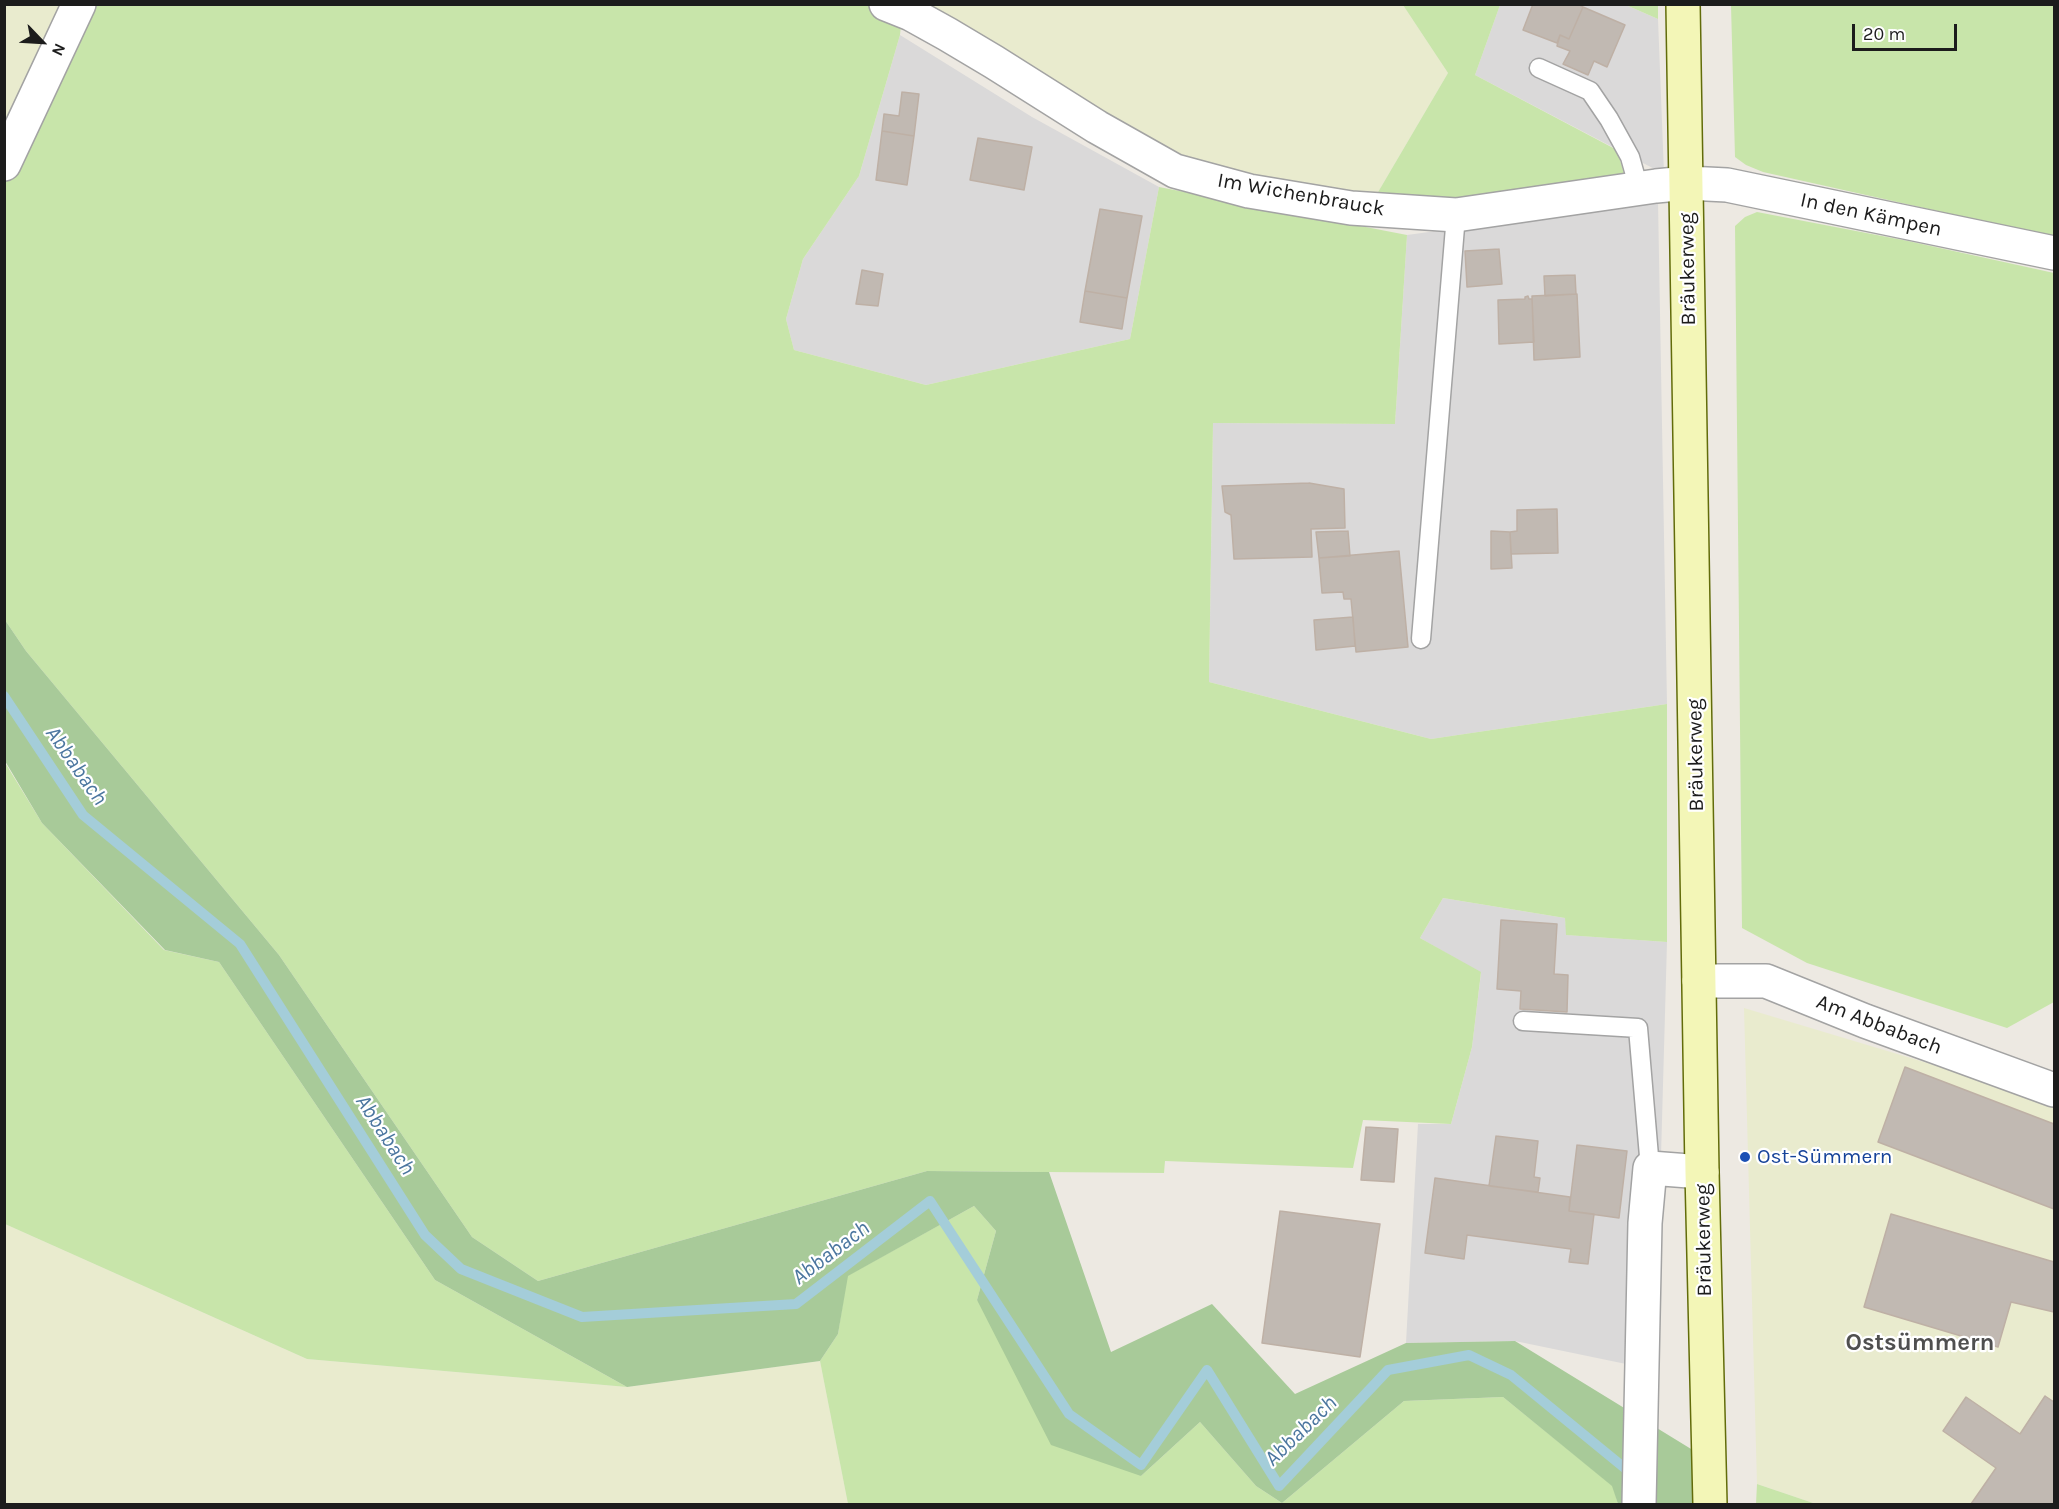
<!DOCTYPE html>
<html>
<head>
<meta charset="utf-8">
<style>
	body { margin:0 }
	#map { position:relative; width:2059px; height:1509px; overflow:hidden; background:#ede9e2; font-family:Karla,sans-serif }
	canvas { display:block }
	.frame { position:absolute; inset:0; border:6px solid #1c1c1c; pointer-events:none }
	.north { position:absolute; left:12px; top:12px; width:60px; height:60px; -webkit-text-stroke:4px #fff; paint-order:stroke; rotate:115deg; font-size:16px; font-weight:700; line-height:24px; text-align:center; color:#1c1c1c }
	.north::after { content:''; display:block; margin:auto; width:21px; height:27px; background:#1c1c1c; clip-path:polygon(50% 0,100% 100%,50% 72%,0 100%) }
	.scale { position:absolute; left:1852px; top:24px; width:105px; height:27px; box-sizing:border-box; border:3px solid #1c1c1c; border-top:0; padding-left:8px; font-size:18px; line-height:21px; white-space:nowrap; color:#1c1c1c; -webkit-text-stroke:4px #fff; paint-order:stroke }
</style>
</head>
<body>
<div id="map">
<canvas width="2059" height="1509"></canvas>
<div class="frame"></div>
<div class="north">N</div>
<div class="scale">20 m</div>
</div>
<script>
const ctx = document.querySelector('canvas').getContext('2d');
ctx.lineJoin = 'round';
function paint(path, color) { ctx.fillStyle = color; ctx.fill(path, 'evenodd'); }
const toPath = rows => new Path2D(rows.map(r => 'M' + r).join(''));
function trace(path, color, width, dash) { ctx.strokeStyle = color; ctx.lineWidth = width; ctx.lineCap = dash ? 'butt' : 'round'; ctx.setLineDash(dash || []); ctx.stroke(path); }
function write(font, color, halo, rows, align = 'center') {
  ctx.font = font + ' Karla,sans-serif'; ctx.lineWidth = 4.5; ctx.setLineDash([]); ctx.textBaseline = 'middle'; ctx.strokeStyle = halo; ctx.fillStyle = color; for (const [text, x, y, turn = 0] of rows) {
    ctx.save(); ctx.translate(x, y); ctx.rotate((+turn || 0) * Math.PI / 180); ctx.textAlign = isNaN(turn) ? turn : align; if (halo) ctx.strokeText(text, 0, 0); ctx.fillText(text, 0, 0); ctx.restore();
  }
}
const residential = toPath([
	[1500,5,1626,5,1658,19,1664,174,1475,75],
	[900,35,1032,117,1159,187,1130,339,926,385,794,350,786,319,803,259,859,176],
	[1658,201,1667,704,1431,739,1209,682,1213,423,1395,424,1407,235],
	[1443,898,1565,918,1567,935,1667,942,1655,1370,1515,1341,1406,1343,1418,1124,1451,1124,1472,1047,1481,973,1420,938]
]);
const farmland = toPath([
	[5,5,70,5,5,137],
	[927,5,1403,5,1448,73,1374,199,1179,166],
	[1744,1008,2054,1101,2054,1504,1816,1504,1757,1484],
	[5,1224,307,1359,627,1387,820,1361,848,1504,5,1504]
]);
const grass = toPath([
	[70,5,903,5,900,35,859,176,803,259,786,319,794,350,926,385,1130,339,1159,187,1407,235,1395,424,1213,423,1209,682,1431,739,1667,704,1667,942,1566,935,1565,918,1443,898,1420,938,1481,972,1472,1047,1451,1124,1363,1120,1353,1168,1165,1161,1164,1173,927,1171,538,1281,472,1237,279,955,26,651,5,620,4,137],
	[1403,5,1500,5,1475,75,1617,150,1626,180,1454,205,1374,199,1448,73],
	[1626,5,1658,5,1658,19],
	[1731,5,2054,5,2054,237,1763,172,1746,165,1735,157],
	[1757,212,1908,241,2054,273,2054,1002,2007,1028,1807,963,1742,928,1735,226,1745,217],
	[4,761,42,823,164,950,219,962,435,1280,627,1387,307,1359,5,1224],
	[974,1206,996,1231,977,1300,1141,1476,1200,1422,1256,1486,1282,1503,1404,1401,1503,1397,1613,1486,1618,1504,848,1504,820,1361,838,1334,847,1276],
	[1757,1484,1816,1504,1756,1504]
]);
const forest = toPath([
	[5,620,26,651,279,955,472,1237,538,1281,927,1171,1049,1172,1111,1352,1212,1304,1295,1394,1406,1343,1515,1341,1696,1452,1698,1504,1618,1504,1612,1486,1503,1397,1404,1401,1282,1503,1256,1486,1200,1422,1141,1476,1051,1445,977,1300,996,1231,974,1206,848,1276,838,1334,820,1361,627,1387,435,1280,219,962,165,950,42,823,5,761]
]);
const stream = toPath([
	[4,696,83,815,240,944,425,1235,461,1269,582,1317,796,1304,930,1201,1069,1414,1141,1465,1207,1370,1279,1486,1388,1370,1469,1355,1511,1375,1627,1470]
]);
const building = toPath([
	[1533,4,1578,4,1583,7,1569,39,1560,35,1557,43,1523,30,1533,4],
	[1583,7,1625,25,1607,67,1594,61,1588,75,1563,64,1570,51,1557,46,1560,35,1569,39,1583,7],
	[902,92,919,94,914,136,882,131,884,114,899,116,902,92],
	[882,131,914,136,907,185,876,180,882,131],
	[978,138,1032,147,1024,190,970,180,978,138],
	[1100,209,1142,216,1127,298,1085,291,1100,209],
	[1499,249,1502,284,1467,287,1465,251,1499,249],
	[862,270,883,274,878,306,856,304,862,270],
	[1575,275,1576,294,1545,296,1544,276,1575,275],
	[1085,291,1127,298,1122,329,1080,322,1085,291],
	[1577,294,1580,357,1534,360,1532,296,1577,294],
	[1528,296,1529,299,1532,299,1534,342,1499,344,1498,300,1525,299,1525,297,1528,296],
	[1309,483,1344,489,1345,528,1311,529,1312,557,1234,559,1231,515,1225,512,1222,486,1309,483],
	[1557,509,1558,553,1511,554,1510,532,1517,531,1517,510,1557,509],
	[1348,531,1350,556,1319,558,1316,532,1348,531],
	[1491,531,1510,532,1512,568,1491,569,1491,531],
	[1399,551,1408,647,1356,652,1351,599,1344,599,1343,592,1322,593,1319,558,1399,551],
	[1353,617,1355,646,1316,650,1314,620,1353,617],
	[1501,920,1557,924,1554,974,1568,975,1567,1012,1520,1009,1521,991,1497,989,1501,920],
	[1905,1067,2054,1124,2054,1209,1878,1142,1905,1067],
	[1366,1127,1398,1129,1394,1182,1361,1180,1366,1127],
	[1496,1136,1538,1141,1534,1177,1540,1178,1538,1192,1489,1186,1496,1136],
	[1577,1145,1627,1151,1619,1218,1569,1211,1577,1145],
	[1435,1178,1570,1197,1569,1211,1594,1214,1588,1264,1569,1262,1571,1249,1467,1235,1464,1259,1425,1253,1435,1178],
	[1280,1211,1380,1224,1360,1357,1262,1343,1280,1211],
	[1891,1214,2054,1262,2054,1312,2011,1302,1998,1347,1864,1307,1891,1214],
	[2045,1396,2054,1402,2054,1501,2052,1504,1971,1504,1996,1468,1943,1431,1966,1397,2020,1434,2045,1396]
]);
const service = toPath([
	[1539,68,1590,91,1609,119,1630,157,1639,189],
	[1421,639,1456,215],
	[1523,1021,1638,1028,1650,1168]
]);
const minor = toPath([
	[886,4,911,14,947,34,994,62,1097,127,1175,171,1249,191,1351,208,1456,215,1656,186,1687,183,1727,185,2054,253],
	[4,164,79,4],
	[1699,981,1766,981,1865,1021,2054,1090],
	[1639,1504,1645,1223,1650,1168,1702,1172]
]);
const secondary = toPath([
	[1683,4,1702,1172,1710,1504]
]);
const markers = [
	[1745,1157,6,"#1a4fb4"]
];
const streetNames = [
	["Im Wichenbrauck",1301,195,10],
	["In den Kämpen",1871,215,12],
	["Bräukerweg",1688,269,-91],
	["Bräukerweg",1696,755,-91],
	["Am Abbabach",1879,1025,21],
	["Bräukerweg",1704,1240,-91]
];
const transitNames = [
	["Ost-Sümmern",1757,1157]
];
const waterNames = [
	["Abbabach",76,766,55],
	["Abbabach",385,1135,57],
	["Abbabach",831,1253,-37],
	["Abbabach",1301,1431,-44]
];
const quarterNames = [
	["Ostsümmern",1920,1343]
];
paint(residential, '#dad9d9');
paint(farmland, '#e9ebce');
paint(grass, '#c8e5aa');
paint(forest, '#a8ca99');
trace(stream, '#a4cdd9', 10);
paint(building, '#c1b9b2');
trace(building, '#beb0a5', 1.5);
trace(service, '#a3a3a3', 21);
trace(minor, '#a3a3a3', 36);
trace(secondary, '#626c0a', 36);
trace(service, '#fff', 18);
trace(minor, '#fff', 33);
trace(secondary, '#f3f6b7', 33);
for (const [x, y, r, color] of markers) { const dot = new Path2D(); dot.arc(x, y, r, 0, 2 * Math.PI); ctx.fillStyle = color; ctx.fill(dot); trace(dot, '#fff', 2); }
write('21px', '#1c1c1c', '#fff', streetNames);
write('21px', '#164399', '#fff', transitNames, 'left');
write('italic 22px', '#4b769f', '#fff', waterNames);
write('bold 24px', '#4f4f4f', '#fff', quarterNames);
</script>
</body>
</html>
